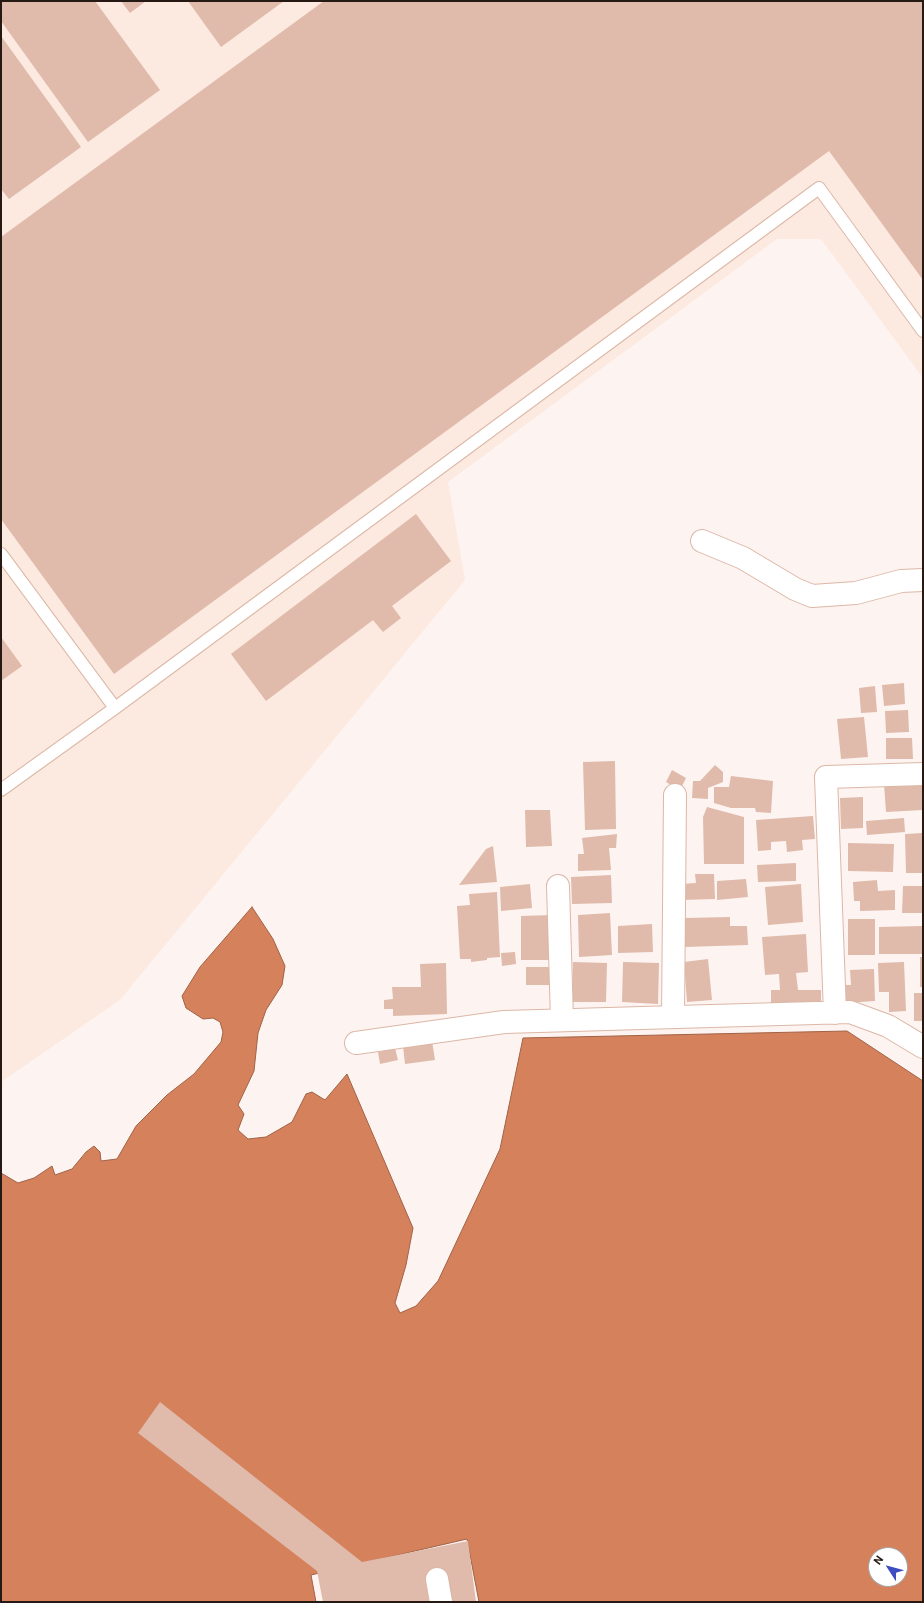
<!DOCTYPE html>
<html>
<head>
<meta charset="utf-8">
<style>
	body { margin:0 }
	#map { position:relative; width:924px; height:1603px; overflow:hidden; background:#fdf4f1; font-family:Roboto,sans-serif }
	canvas { display:block }
	.frame { position:absolute; inset:0; border:2px solid #261812; pointer-events:none }
	.north { position:absolute; left:868px; top:1547px; width:40px; height:40px; box-sizing:border-box; background:#fff; border:1px solid #a8a3a0; border-radius:50%; rotate:306deg; font-size:11px; font-weight:700; line-height:16px; text-align:center; color:#261812 }
	.north::after { content:''; display:block; margin:auto; width:14px; height:18px; background:#3e4ec1; clip-path:polygon(50% 0,100% 100%,50% 72%,0 100%) }
</style>
</head>
<body>
<div id="map">
<canvas width="924" height="1603"></canvas>
<div class="frame"></div>
<div class="north">N</div>
</div>
<script>
const ctx = document.querySelector('canvas').getContext('2d');
ctx.lineJoin = 'round';
function paint(path, color) { ctx.fillStyle = color; ctx.fill(path, 'evenodd'); }
const toPath = rows => new Path2D(rows.map(r => 'M' + r).join(''));
function trace(path, color, width, dash) { ctx.strokeStyle = color; ctx.lineWidth = width; ctx.lineCap = dash ? 'butt' : 'round'; ctx.setLineDash(dash || []); ctx.stroke(path); }
const built = toPath([
	[1,1,923,1,923,378,821,239,777,239,448,482,465,580,120,1000,1,1082]
]);
const water = toPath([
	[252,907,273,939,285,966,282,985,266,1010,258,1033,254,1071,238,1105,244,1114,238,1130,248,1139,266,1137,292,1122,306,1094,312,1092,325,1100,347,1074,413,1228,406,1265,395,1303,400,1313,416,1306,438,1281,500,1149,523,1038,847,1031,923,1081,923,1602,479,1602,467,1539,311,1575,316,1602,1,1602,1,1173,18,1183,34,1178,52,1166,55,1175,72,1169,86,1152,94,1146,100,1152,101,1161,117,1159,136,1126,167,1095,194,1074,221,1042,223,1032,220,1022,213,1018,203,1019,186,1008,182,996,200,967,252,907],
	[876,1555,900,1555,900,1579,876,1579,876,1555]
]);
const building = toPath([
	[1,1,95,1,160,90,88,142,1,21],
	[121,1,146,1,130,13],
	[188,1,284,1,221,47],
	[324,1,923,1,923,280,829,151,114,674,1,519,1,237],
	[1,36,81,147,9,199,1,189],
	[416,514,451,561,392,606,401,618,383,632,373,620,266,701,231,654],
	[1,637,22,666,1,681],
	[904,683,905,704,884,706,882,685],
	[875,686,877,712,861,713,859,688],
	[908,710,909,732,886,733,885,711],
	[864,717,868,757,841,759,837,719],
	[886,738,912,738,913,759,886,759],
	[615,761,616,829,585,830,583,762],
	[715,765,723,772,723,782,708,788,708,799,692,798,693,781,700,781],
	[672,770,686,778,680,790,666,782],
	[731,776,773,781,771,813,756,812,755,808,731,808,714,803,714,787,729,787],
	[923,782,923,810,886,812,884,784],
	[863,797,863,828,841,829,840,798],
	[707,807,744,817,744,864,704,864,703,817],
	[525,810,550,810,552,846,526,847],
	[813,816,815,839,802,840,803,850,787,852,786,841,771,842,771,850,758,851,756,820],
	[904,818,905,832,867,835,866,821],
	[923,833,923,873,906,873,905,834],
	[617,834,616,848,609,848,611,870,578,871,578,854,584,854,582,838],
	[848,843,894,844,893,872,848,871],
	[493,846,497,882,459,885,486,849],
	[796,863,796,881,758,882,757,865],
	[695,874,714,874,715,899,681,900,681,884,696,883],
	[611,875,612,903,572,904,571,877],
	[746,879,748,897,717,900,717,881],
	[877,880,878,891,895,890,895,910,860,911,860,901,854,901,853,882],
	[530,884,532,908,501,911,500,887],
	[801,884,803,922,768,925,765,887],
	[903,886,923,886,923,913,902,913],
	[497,892,500,957,487,958,487,960,471,962,471,959,460,959,457,906,470,905,469,894],
	[610,913,612,955,579,957,578,915],
	[551,915,551,960,521,960,521,916],
	[730,917,730,926,747,926,748,945,685,947,684,918],
	[848,919,875,919,875,955,848,955],
	[652,924,653,952,618,953,618,926],
	[923,926,923,954,879,954,879,927],
	[806,934,808,972,796,973,798,990,821,990,821,1005,771,1005,771,990,780,990,779,974,765,975,762,937],
	[515,952,516,964,502,966,501,953],
	[920,957,923,957,923,987,920,987],
	[708,959,712,1000,687,1002,684,962],
	[573,962,607,963,606,1002,572,1002],
	[623,962,659,963,658,1004,622,1002],
	[904,962,906,1011,889,1012,889,992,879,992,878,963],
	[446,963,447,1014,393,1016,393,1009,384,1009,384,1000,393,999,392,987,421,987,420,964],
	[526,967,551,967,551,985,526,985],
	[874,969,875,1001,845,1003,845,985,851,985,850,970],
	[914,993,923,993,923,1021,914,1021],
	[432,1041,435,1060,405,1064,403,1046],
	[395,1048,398,1060,380,1064,378,1052],
	[160,1402,362,1562,468,1541,476,1602,323,1602,317,1571,138,1433]
]);
const lane = toPath([
	[1,554,115,708],
	[1,790,115,708,819,188,923,331]
]);
const street = toPath([
	[702,541,743,558,795,589,812,596,856,593,901,581,923,580],
	[558,886,562,1020],
	[835,1013,826,777,923,774],
	[673,1017,675,795],
	[356,1043,504,1022,850,1012,888,1026,923,1047],
	[437,1579,441,1602]
]);
paint(built, '#fce9e0');
paint(water, '#d5815c');
trace(water, '#a06246', 1);
paint(building, '#e0baaa');
trace(lane, '#dcb7a6', 14);
trace(street, '#dcb7a6', 24);
trace(lane, '#fff', 12);
trace(street, '#fff', 22);
</script>
</body>
</html>
